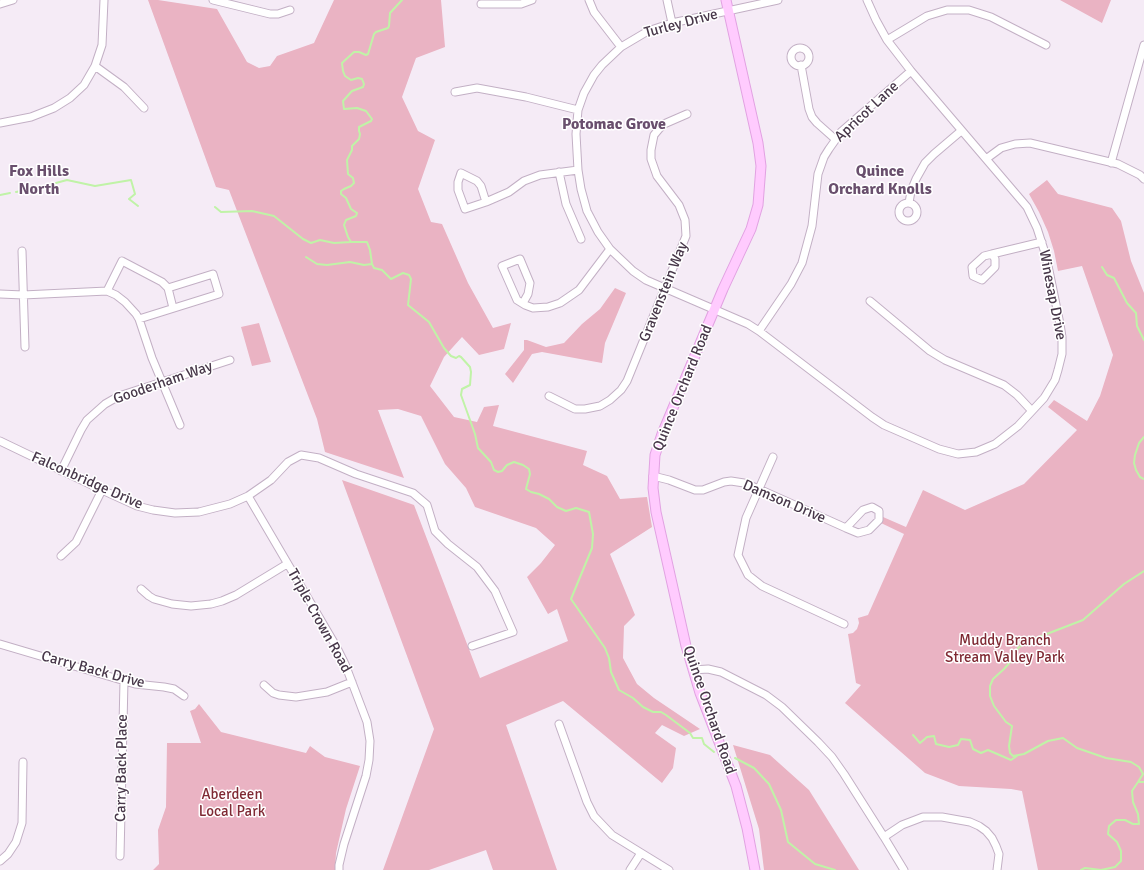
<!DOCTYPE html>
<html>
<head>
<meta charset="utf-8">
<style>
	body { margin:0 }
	canvas { display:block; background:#f5ebf6 }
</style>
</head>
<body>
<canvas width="1144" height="870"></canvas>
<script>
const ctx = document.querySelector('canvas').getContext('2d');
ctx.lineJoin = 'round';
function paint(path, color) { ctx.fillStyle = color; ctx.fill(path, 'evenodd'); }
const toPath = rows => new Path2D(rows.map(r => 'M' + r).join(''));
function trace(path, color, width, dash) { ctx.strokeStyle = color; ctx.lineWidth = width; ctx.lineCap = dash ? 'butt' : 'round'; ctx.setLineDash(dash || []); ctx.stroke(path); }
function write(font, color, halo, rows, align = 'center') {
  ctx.font = font + ' Signika,sans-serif'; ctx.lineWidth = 3; ctx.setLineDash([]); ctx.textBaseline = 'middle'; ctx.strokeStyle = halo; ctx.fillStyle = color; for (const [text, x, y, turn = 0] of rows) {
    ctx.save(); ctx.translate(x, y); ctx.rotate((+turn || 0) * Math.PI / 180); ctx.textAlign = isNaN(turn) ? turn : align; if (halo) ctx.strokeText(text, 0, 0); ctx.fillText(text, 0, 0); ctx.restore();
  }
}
const green = toPath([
	[148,0,158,0,217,9,247,62,259,68,270,66,277,56,314,43,334,0,441,0,445,47,416,58,402,97,418,131,435,140,418,189,431,222,442,224,468,283,493,328,511,323,504,349,479,355,462,337,444,357,430,386,454,417,477,422,484,407,499,405,493,426,587,451,583,465,607,476,620,499,647,497,652,527,610,554,635,615,624,626,623,658,637,684,654,698,700,729,684,736,662,725,655,733,676,748,673,768,662,783,563,701,506,725,557,870,493,870,486,850,429,870,383,870,434,729,342,480,414,505,480,678,568,641,557,609,548,614,527,577,541,563,555,545,536,528,475,507,466,488,445,464,421,416,398,409,378,410,404,478,325,452,317,419,229,190,216,187],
	[1060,0,1111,0,1102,23],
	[1047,180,1058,194,1112,208,1121,221,1131,261,1144,293,1144,870,1038,870,1022,791,1011,789,959,786,925,773,845,703,861,685,856,683,848,634,853,633,857,629,859,623,858,618,868,615,904,534,881,523,883,517,906,527,923,490,965,510,1024,484,1077,430,1048,407,1054,400,1087,421,1100,396,1113,355,1082,266,1058,271,1054,251,1048,232,1039,212,1029,194],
	[615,288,626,293,605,343,602,363,542,352,532,354,513,383,505,374,524,350,524,340,527,340,546,347,564,343,582,324,600,309],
	[259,323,271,362,252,366,241,327],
	[199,704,221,732,306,753,310,746,325,757,360,766,346,809,336,853,335,870,153,870,159,864,158,830,166,807,167,743,201,743,190,711,195,709],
	[733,745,770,755,809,790,859,870,764,870,759,829]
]);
const stream = toPath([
	[402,0,390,13,389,26,388,28,376,32,374,34,368,54,366,55,359,52,354,52,342,63,343,71,345,76,351,80,358,78,362,79,364,84,363,87,352,91,343,101,344,109,357,108,366,111,372,119,371,121,359,127,359,131,360,134,359,139,352,146,352,150,347,160,348,174,353,178,354,183,351,186,344,189,341,191,341,194,346,198,351,209,357,213,356,216,346,220,344,225,348,237,351,242,367,242,370,250,372,264,374,268,382,270,391,279,403,273,409,275,411,279,408,305,429,322,444,348,451,356,456,358,459,356,461,357,470,367,471,372,470,385,462,389,461,395,475,434,478,448,491,462,494,470,498,472,502,471,507,465,514,462,523,465,529,469,530,474,526,489,531,492,539,494,549,499,557,507,566,511,576,508,589,512,593,534,592,548,571,599,605,648,609,658,611,672,619,690,633,698,643,707,653,712,661,712,666,715,690,733,693,738,702,738,704,744,714,752],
	[16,192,41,187,67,180,95,186,131,180,135,194,129,199,138,206],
	[0,195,10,193],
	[215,207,221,212,252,211,274,216,303,239,311,243,320,240,334,243,351,242],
	[306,257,317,264,327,265,350,262,364,265,372,264],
	[1102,267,1107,275,1114,278,1127,303,1136,313,1137,326,1144,340],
	[1144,437,1139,443,1135,455,1134,463,1136,470,1140,477,1144,479],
	[913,735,920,743,927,737,934,736,936,744,949,747,958,745,961,739,970,740,973,749,981,753,988,750,1011,760,1017,756],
	[735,758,754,768,769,784,781,810,788,842,815,864,835,870],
	[1138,782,1144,782],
	[1081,870,1085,868,1101,870,1115,867,1121,861,1121,851,1117,842,1108,834,1109,826,1116,820,1125,820,1133,824,1139,824,1138,814,1133,802,1132,791,1138,782,1143,774,1139,767,1131,762,1106,758,1077,748,1063,738,1048,741,1024,754,1013,756,1010,753,1009,746,1012,726,1006,722,994,706,990,696,990,686,993,679,1004,669,1013,659,1018,648,1026,642,1083,620,1124,584,1144,571]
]);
const street = toPath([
	[213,0,270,14,278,14,290,10],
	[589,0,594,12,621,47],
	[667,0,672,23],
	[778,0,672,23,648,31,621,47,602,65,594,75,584,93,578,110,576,134,578,170,581,189,587,211,598,232,610,249,633,271,646,280,748,324,759,331,872,417,884,425,939,449,958,454,976,452,995,444,1018,426,1044,398,1055,380,1058,370,1062,354,1062,337,1060,324,1046,256,1037,228,1027,207,911,71,887,40,876,20,867,0],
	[0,4,13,0],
	[481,4,521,4,532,0],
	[887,40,927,16,947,10,969,10,991,17,1046,45],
	'791 57a9 9 0 1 1 18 0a9 9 0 1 1-18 0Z',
	[801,65,809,109,812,117,817,123,835,139],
	[95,66,124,87,144,108],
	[455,92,477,88,526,97,578,110],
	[0,123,31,117,54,108,70,98,84,85,95,66,102,45,104,0],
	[986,159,1001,148,1015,144,1030,143,1118,164,1140,175,1144,179],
	[1111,163,1144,45],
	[559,172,566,204,581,239],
	[486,202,481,186,477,181,461,173,458,182,458,190,465,209,486,202,509,192,524,181,540,175,578,170],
	'899 212a9 9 0 1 1 18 0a9 9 0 1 1-18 0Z',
	[909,203,911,191,916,179,925,163,934,154,961,131],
	[22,251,25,347],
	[992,254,995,259,995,267,982,280,973,276,972,267,984,256,992,254],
	[992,254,1042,242],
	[107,291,122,261,162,282,168,288,173,308],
	[0,294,23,295,107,291,116,295,125,302,136,314,139,319,152,358,180,425],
	[870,301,930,351,945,360,1004,385,1017,395,1032,411],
	[523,303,528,294,530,283,520,259,502,266,517,300,525,305,533,308,548,307,560,303,579,290,610,249],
	[139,319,219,294,213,274,168,288],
	[759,331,791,284,802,263,812,226,818,174,824,157,829,149,841,132,911,71],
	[549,396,575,409,585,409,600,406,610,400,621,390,627,381,686,236,685,220,679,205,657,176,651,159,651,150,654,135,659,129,664,124,687,114],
	[0,441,102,490,137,506,153,510,175,513,199,512,230,504,248,496,271,480,288,462,301,455,319,458,356,474,413,493,427,505,435,531,448,544,477,567,495,591,513,632,472,646],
	[773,457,746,518,738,555,748,575,762,586,844,624],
	[61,471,81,430,87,420,105,404,119,396,230,360],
	[653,476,669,480,695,490,703,490,724,482,731,481,744,483,759,489,846,528,858,533,869,530,879,520,879,511,872,507,863,510,846,528],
	[248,496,336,646,345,664,367,722,370,741,369,760,366,776,344,844,339,865,339,870],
	[61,556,76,542,102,490],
	[141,589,149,596,154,599,172,604,191,606,211,604,222,601,236,595,287,564],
	[0,644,135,684,164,687,174,689,184,696],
	[693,670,708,669,721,672,766,695,782,707,818,742,832,757,844,774,884,837],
	[264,685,273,693,279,695,296,697,327,692,352,682],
	[559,724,587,802,594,816,612,835,669,870],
	[120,856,124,681],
	[0,861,8,854,16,842,22,823,23,762],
	[630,870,641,853],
	[904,870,884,837,902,825,923,817,942,817,970,822,979,826,986,831,992,838,996,846,999,854,997,870]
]);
const secondary = toPath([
	[726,0,758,143,761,166,758,205,751,229,723,289,662,434,655,455,653,488,656,512,686,646,700,693,736,786,747,828,755,870]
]);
const streetNames = [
	["Turley Drive",681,24,-15],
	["Apricot Lane",867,112,-43],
	["Gravenstein Way",664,292,-68],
	["Winesap Drive",1052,295,79],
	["Gooderham Way",163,383,-19],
	["Quince Orchard Road",683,388,-68],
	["Falconbridge Drive",87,481,24],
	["Damson Drive",784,502,23],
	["Triple Crown Road",319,621,61],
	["Carry Back Drive",93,670,15],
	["Quince Orchard Road",709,710,71],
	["Carry Back Place",122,768,-89]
];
const parkNames = [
	["Muddy Branch",1005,641],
	["Stream Valley Park",1005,658],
	["Aberdeen",232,795],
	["Local Park",232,812]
];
const neighbourhoodNames = [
	["Potomac Grove",614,125],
	["Fox Hills",39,172],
	["North",39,190],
	["Quince",880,172],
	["Orchard Knolls",880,190]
];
paint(green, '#eab3c3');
trace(stream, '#c0f3a7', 2);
trace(street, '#c3b0c5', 9);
trace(secondary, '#e2a2e2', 11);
trace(street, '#fff', 7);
trace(secondary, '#ffcbfe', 9);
write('15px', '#48384a', '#fff', streetNames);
write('15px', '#7f2933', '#fff', parkNames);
write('bold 16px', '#694f6d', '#fff', neighbourhoodNames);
</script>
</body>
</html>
